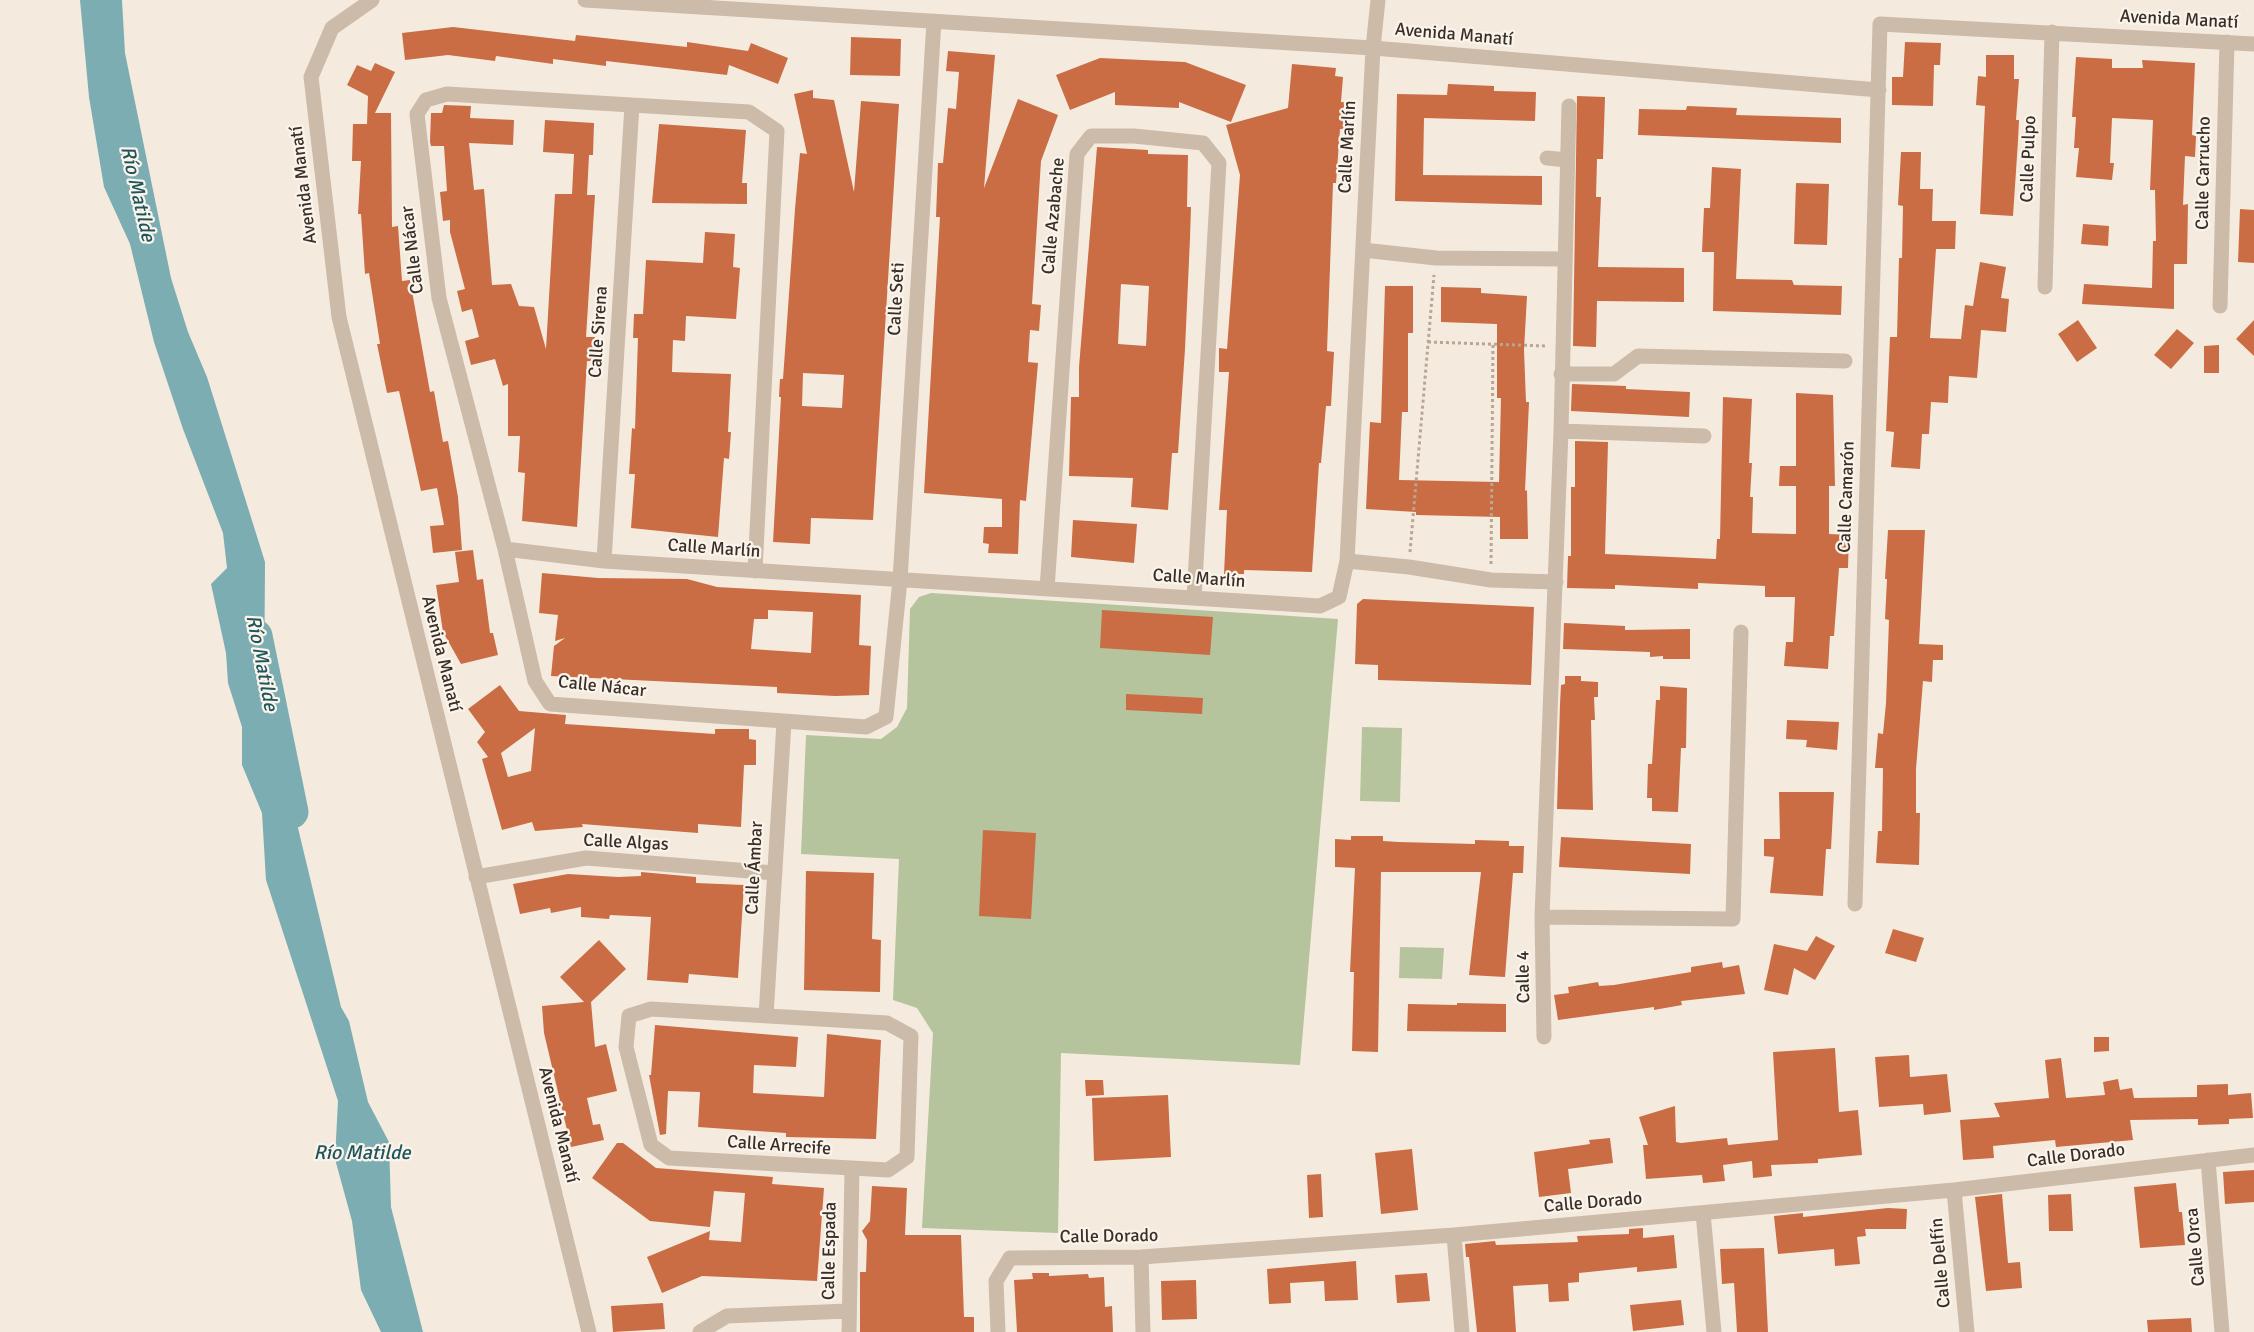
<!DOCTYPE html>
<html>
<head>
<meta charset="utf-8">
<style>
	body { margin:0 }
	canvas { display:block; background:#f4ebde }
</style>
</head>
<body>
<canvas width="2254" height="1332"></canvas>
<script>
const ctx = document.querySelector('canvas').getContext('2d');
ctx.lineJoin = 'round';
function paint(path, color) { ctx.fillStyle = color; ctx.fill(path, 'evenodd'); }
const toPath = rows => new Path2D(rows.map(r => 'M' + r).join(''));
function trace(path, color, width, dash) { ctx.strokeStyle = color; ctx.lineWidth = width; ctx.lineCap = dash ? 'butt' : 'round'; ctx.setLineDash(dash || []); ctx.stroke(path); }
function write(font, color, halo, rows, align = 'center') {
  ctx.font = font + ' Signika,sans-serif'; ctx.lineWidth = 4.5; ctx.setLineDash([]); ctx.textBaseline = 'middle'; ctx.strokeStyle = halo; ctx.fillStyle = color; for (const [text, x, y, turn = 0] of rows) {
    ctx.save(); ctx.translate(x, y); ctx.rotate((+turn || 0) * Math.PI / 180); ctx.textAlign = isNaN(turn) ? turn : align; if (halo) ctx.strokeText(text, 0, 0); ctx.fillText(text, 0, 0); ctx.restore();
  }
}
const green = toPath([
	[931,593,1338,619,1300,1065,1061,1053,1058,1233,922,1228,933,1033,917,1008,893,1000,899,859,801,854,806,735,881,739,897,727,907,708,910,609,919,597],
	[1362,727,1402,728,1400,802,1360,801],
	[1400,947,1444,948,1442,979,1399,978]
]);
const water = toPath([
	[80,0,122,0,125,53,171,278,188,332,207,377,265,562,264,707,298,828,341,1007,349,1021,368,1102,389,1142,391,1207,423,1332,381,1332,361,1290,352,1221,335,1159,338,1101,266,880,262,813,242,765,242,727,228,683,226,653,211,584,227,568,223,533,183,429,154,342,130,244,104,187,89,97]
]);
const river = toPath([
	[256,636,292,812]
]);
const building = toPath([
	[453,27,575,41,576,35,687,47,687,42,748,51,751,43,788,58,778,84,729,65,727,75,606,61,606,66,553,59,553,64,496,56,495,61,448,55,405,60,402,33],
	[851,37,901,39,900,76,850,75],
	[1905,42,1941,43,1940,65,1934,65,1933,106,1892,105,1892,77,1903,77],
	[948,51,995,55,984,188,1018,99,1058,115,1041,161,1032,304,1041,305,1039,331,1030,330,1028,362,1038,363,1026,501,1020,500,1018,554,988,553,989,544,983,543,984,527,1002,527,1002,499,924,493,940,217,936,217,938,163,943,163,948,108,956,109,959,72,946,71],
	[1986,55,2014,55,2014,79,2019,79,2016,120,2019,120,2018,141,2013,216,1980,214,1985,106,1976,105,1978,76,1986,77],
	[2076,57,2112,59,2112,68,2143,68,2142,60,2195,63,2192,135,2196,136,2195,157,2185,156,2183,205,2188,204,2187,264,2174,264,2174,309,2082,304,2084,284,2152,288,2153,241,2156,241,2155,190,2150,190,2153,120,2112,118,2110,163,2114,163,2112,180,2076,177,2079,148,2074,148,2076,117,2072,117],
	[1100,58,1185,62,1246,85,1231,122,1179,102,1179,108,1115,105,1115,92,1070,110,1056,75],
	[375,63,395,72,375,113,391,113,392,227,398,226,402,281,410,280,430,392,434,391,443,442,448,441,458,497,462,550,433,553,430,526,444,525,437,488,421,491,399,391,387,393,377,344,380,344,369,273,365,274,361,214,358,214,361,161,352,161,353,124,367,124,368,96,347,85,357,65,371,71],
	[1292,64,1336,68,1335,76,1343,77,1341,102,1351,103,1348,129,1340,129,1336,183,1333,183,1327,351,1334,352,1331,406,1326,406,1321,463,1319,463,1312,572,1244,570,1244,574,1224,574,1227,510,1219,510,1229,372,1219,372,1219,348,1227,349,1240,175,1226,125,1288,108],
	[1448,84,1494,86,1494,91,1536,92,1535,121,1424,118,1423,175,1542,176,1542,205,1395,201,1397,94,1447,95],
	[813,90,813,98,834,100,854,192,861,101,899,104,873,520,811,518,810,544,773,542,781,397,779,397,780,379,783,379,795,209,800,153,807,154,794,94],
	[803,373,844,375,842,408,802,406],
	[1577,96,1605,97,1603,159,1597,159,1596,197,1601,197,1598,267,1684,268,1684,302,1597,301,1596,347,1573,346],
	[444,105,471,106,470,118,514,120,513,145,469,143,474,190,484,189,492,285,511,284,519,306,534,307,546,349,555,194,572,194,574,154,543,152,545,120,594,123,593,155,589,155,587,195,595,195,586,337,595,337,594,361,587,361,577,527,522,521,525,473,518,472,520,436,508,436,508,384,503,386,495,359,471,365,465,341,479,337,472,309,462,312,457,291,465,289,450,232,450,220,443,221,440,192,447,191,444,146,431,146,430,142,431,113,442,113],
	[1687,106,1737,108,1736,115,1841,118,1841,143,1638,135,1639,109,1686,110],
	[659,124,746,130,742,183,747,183,747,204,652,203],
	[1097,147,1148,150,1148,154,1188,155,1187,207,1191,207,1190,238,1185,349,1178,453,1172,453,1168,510,1131,507,1133,478,1069,476,1071,397,1079,397,1079,367],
	[1121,284,1149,286,1146,346,1118,344],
	[1901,152,1921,152,1920,189,1933,189,1932,221,1956,221,1955,249,1936,249,1930,338,1961,339,1965,305,1973,306,1980,262,2006,267,2001,298,2009,299,2006,332,1981,330,1977,378,1949,376,1948,403,1931,402,1929,434,1922,434,1920,469,1891,467,1894,432,1886,431,1890,337,1897,337,1899,258,1902,258,1903,206,1898,205],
	[1712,167,1741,169,1736,279,1792,280,1794,285,1842,286,1841,315,1713,311,1714,252,1702,252,1704,208,1710,208],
	[1796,183,1829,184,1827,245,1794,244],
	[2240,209,2254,210,2254,263,2238,262],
	[2083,224,2109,226,2108,246,2081,244],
	[705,232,735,234,733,267,740,268,736,319,686,316,685,341,673,340,672,372,731,374,728,432,731,432,729,459,724,458,718,537,631,528,635,474,629,474,632,428,635,429,638,338,633,338,634,314,643,314,646,260,703,263],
	[1385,286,1413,286,1413,333,1408,333,1408,412,1402,412,1399,480,1499,482,1501,398,1497,398,1497,324,1441,322,1441,287,1481,288,1481,293,1527,296,1524,350,1526,402,1529,402,1525,491,1527,490,1528,539,1500,539,1500,517,1416,515,1416,512,1366,509,1370,422,1381,423],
	[2078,320,2097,348,2077,362,2058,334],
	[2254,320,2254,356,2236,339],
	[2177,329,2194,343,2171,369,2154,355],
	[2219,345,2219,373,2204,373,2204,346],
	[1572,384,1626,386,1626,389,1690,392,1689,417,1571,411],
	[1796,393,1833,395,1835,486,1829,486,1829,534,1849,535,1848,568,1839,568,1834,636,1830,636,1828,669,1784,666,1786,642,1793,642,1795,597,1765,597,1765,586,1698,583,1698,589,1615,585,1615,589,1567,588,1568,556,1571,556,1571,487,1575,487,1575,441,1608,442,1605,554,1716,559,1717,539,1720,539,1723,397,1752,399,1749,463,1752,463,1750,497,1753,497,1752,533,1796,534,1796,486,1779,486,1780,466,1796,466],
	[1073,520,1137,524,1134,563,1071,557],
	[1888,530,1925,530,1919,644,1943,645,1943,660,1933,660,1932,682,1923,681,1916,769,1916,813,1920,813,1919,865,1876,863,1878,831,1882,831,1883,768,1875,768,1878,733,1883,734,1886,703,1889,620,1885,619,1887,579,1885,579],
	[473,550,477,580,483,579,490,633,493,633,498,655,461,664,443,632,436,585,459,582,455,552],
	[542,573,598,578,687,579,717,587,861,595,859,645,871,646,869,695,835,696,777,693,777,687,551,676,554,646,565,638,555,641,558,615,539,613],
	[768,610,813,612,811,653,751,649,754,619,768,619],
	[1363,599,1534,607,1531,685,1378,680,1378,665,1355,664,1357,604],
	[1102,610,1213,617,1210,655,1100,648],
	[1564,623,1625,626,1625,630,1690,629,1690,659,1663,659,1663,656,1650,657,1650,652,1563,649],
	[1565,676,1581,676,1581,681,1598,682,1598,697,1594,697,1595,720,1591,720,1593,810,1557,809,1560,704,1561,685,1565,684],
	[500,685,519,711,566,715,565,724,715,734,715,729,749,729,749,739,756,740,756,765,744,765,741,827,698,824,698,833,582,824,583,827,535,831,532,822,502,830,482,759,488,757,477,742,485,732,468,709],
	[535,728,531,771,508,777,501,753],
	[1660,686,1687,688,1686,748,1681,748,1678,812,1652,811,1652,798,1647,798,1648,764,1652,764,1656,700,1660,700],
	[1126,694,1203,698,1202,714,1126,710],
	[1787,720,1839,722,1837,750,1806,747,1807,740,1786,739],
	[1779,792,1834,792,1831,849,1826,849,1823,896,1770,893,1774,857,1764,856,1764,839,1780,839],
	[983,830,1036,833,1031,919,979,916],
	[1351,836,1383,836,1383,841,1399,842,1475,844,1475,840,1509,841,1509,846,1524,846,1523,873,1513,873,1505,977,1469,975,1481,872,1381,872,1378,1052,1352,1051,1354,972,1350,972,1355,868,1335,867,1335,839,1351,840],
	[1561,837,1691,844,1690,874,1559,867],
	[806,871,874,873,872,939,881,940,880,992,804,990],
	[641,872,696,877,696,883,744,885,738,978,689,974,688,983,647,980,651,917,610,915,609,919,581,917,581,907,551,913,550,908,520,914,513,884,568,874,618,877,641,876],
	[1893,929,1924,938,1916,962,1885,953],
	[1816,936,1835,946,1815,980,1794,968,1788,995,1764,990,1774,944,1807,951],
	[599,940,626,969,591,1002,595,1047,606,1044,617,1091,587,1098,593,1125,600,1124,604,1140,571,1147,544,1033,542,1006,584,1002,560,977],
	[1722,962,1723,968,1739,965,1745,994,1681,1001,1682,1005,1654,1010,1654,1007,1558,1020,1554,995,1569,993,1568,987,1598,982,1599,986,1614,985,1691,972,1691,967],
	[1457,1003,1506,1004,1506,1032,1407,1031,1408,1004,1457,1005],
	[655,1025,798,1037,796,1067,754,1065,753,1093,824,1097,827,1034,881,1040,876,1139,786,1137,786,1133,698,1127,700,1092,668,1091,666,1134,660,1135,649,1075,651,1075],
	[2094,1037,2109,1037,2109,1051,2094,1052],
	[1835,1048,1839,1112,1858,1110,1862,1155,1818,1159,1818,1163,1771,1165,1772,1176,1753,1178,1752,1161,1723,1165,1725,1181,1703,1183,1702,1175,1646,1179,1643,1145,1648,1145,1639,1117,1675,1106,1676,1142,1681,1143,1727,1138,1728,1145,1778,1140,1773,1052],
	[1909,1055,1910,1077,1947,1074,1951,1112,1924,1115,1923,1104,1879,1107,1875,1057],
	[2061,1058,2066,1098,2105,1095,2103,1082,2118,1079,2120,1090,2132,1088,2134,1098,2197,1097,2197,1085,2228,1084,2228,1095,2251,1093,2253,1118,2229,1119,2229,1124,2198,1125,2198,1119,2130,1120,2133,1140,2056,1147,2055,1140,1993,1146,1994,1158,1963,1160,1960,1120,2000,1117,1994,1103,2049,1098,2045,1060],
	[1085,1080,1103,1080,1104,1095,1086,1096],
	[1168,1095,1171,1157,1094,1161,1092,1098],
	[1610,1138,1613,1163,1568,1169,1571,1193,1539,1197,1534,1152,1590,1144,1589,1140],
	[617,1143,623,1143,656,1168,773,1177,772,1184,824,1188,817,1281,702,1276,662,1293,647,1257,710,1231,709,1240,741,1242,745,1193,714,1191,710,1227,650,1221,592,1178],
	[1412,1149,1418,1210,1381,1214,1375,1153],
	[2254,1170,2254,1202,2225,1204,2223,1172],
	[1321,1174,1323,1217,1309,1218,1307,1175],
	[2176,1183,2179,1212,2182,1212,2185,1245,2140,1248,2134,1187],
	[872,1186,907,1188,905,1235,961,1235,964,1317,974,1317,974,1332,860,1332,860,1272,866,1272,867,1240,862,1231,870,1221],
	[2002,1194,2008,1263,2020,1262,2022,1288,1986,1291,1975,1197],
	[2071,1194,2073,1231,2049,1231,2048,1195],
	[1888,1208,1907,1209,1906,1229,1865,1229,1866,1236,1857,1237,1860,1264,1835,1266,1834,1249,1778,1254,1774,1216,1803,1213,1803,1217],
	[1643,1228,1643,1238,1674,1235,1677,1268,1637,1272,1637,1267,1579,1273,1579,1282,1568,1283,1569,1301,1549,1302,1548,1284,1513,1286,1516,1332,1477,1332,1469,1257,1466,1257,1465,1244,1495,1241,1496,1245,1578,1242,1577,1236,1629,1234,1629,1229],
	[1764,1248,1768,1332,1737,1332,1734,1283,1722,1284,1720,1249],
	[1356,1261,1358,1300,1325,1301,1324,1281,1290,1283,1291,1303,1269,1304,1267,1269],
	[1032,1273,1049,1273,1049,1276,1088,1274,1089,1278,1104,1277,1105,1307,1112,1306,1113,1332,1017,1332,1014,1280,1033,1279],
	[1427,1273,1430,1301,1397,1303,1395,1275],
	[1196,1280,1197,1319,1162,1320,1161,1281],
	[1681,1300,1684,1325,1633,1331,1630,1305],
	[663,1303,665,1329,613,1332,611,1306],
	[2191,1318,2192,1332,2148,1332,2147,1320]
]);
const path = toPath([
	[1428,342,1546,346],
	[1410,552,1434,275],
	[1491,564,1493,344]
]);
const street = toPath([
	[372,0,332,28,311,77,339,317,589,1332],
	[585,0,1373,48,1879,90],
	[1547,158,1567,160],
	[1363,250,1436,258,1564,259],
	[2045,287,2052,32],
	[2220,306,2227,42],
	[1561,374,1614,374,1638,356,1845,361],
	[1561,431,1704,436],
	[505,549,604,561,1320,606,1339,597,1347,561,1373,48,1378,0],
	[604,561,632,105],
	[1347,561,1409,567,1491,580,1556,582],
	[755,571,777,131,749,112,447,94,426,100,417,114,439,298,505,549,535,681,550,704,866,727,886,717,900,580,934,21],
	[1047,589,1077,154,1091,136,1134,136,1203,143,1219,163,1194,598],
	[476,877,586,858,775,873],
	[1855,904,1880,24,2254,44],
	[1542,917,1733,919,1741,632],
	[651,1009,887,1023,911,1036,907,1157,888,1170,669,1158,651,1145,626,1047,629,1016,651,1009],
	[766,1016,784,722],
	[1544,1037,1542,917,1561,431,1569,106],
	[2208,1160,2222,1332],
	[1954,1190,1967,1332],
	[1703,1213,1714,1332],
	[1454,1235,1462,1332],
	[1141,1257,1143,1332],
	[700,1332,727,1316,848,1311],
	[849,1332,852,1170],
	[998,1332,996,1281,1010,1258,1141,1257,1454,1235,1954,1190,2254,1155]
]);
const streetNames = [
	["Avenida Manatí",2179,20,3],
	["Avenida Manatí",1454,35,5],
	["Calle Marlín",1348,147,-87],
	["Calle Pulpo",2029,159,-88],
	["Calle Carrucho",2204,173,-89],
	["Avenida Manatí",304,185,-97],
	["Calle Azabache",1054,216,-85],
	["Calle Nácar",413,250,-97],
	["Calle Seti",897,299,-87],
	["Calle Sirena",599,332,-86],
	["Calle Camarón",1847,497,-88],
	["Calle Marlín",714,549,4],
	["Calle Marlín",1199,579,4],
	["Avenida Manatí",441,654,76],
	["Calle Nácar",602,687,6],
	["Calle Algas",626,843,3],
	["Calle Ámbar",755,868,-87],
	["Calle 4",1524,977,-91],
	["Avenida Manatí",558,1125,76],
	["Calle Arrecife",779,1146,4],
	["Calle Dorado",2076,1156,-7],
	["Calle Dorado",1593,1203,-5],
	["Calle Dorado",1109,1237,-1],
	["Calle Orca",2196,1247,-95],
	["Calle Espada",830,1251,-89],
	["Calle Delfín",1941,1263,-95]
];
const waterNames = [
	["Río Matilde",137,194,77],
	["Río Matilde",261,663,79],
	["Río Matilde",362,1154]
];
paint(green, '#b5c49d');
paint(water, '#7cadb2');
trace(river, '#7cadb2', 33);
paint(building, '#ca6d45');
trace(path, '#b8a593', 3, [3, 3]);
trace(street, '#cdbba9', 15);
write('18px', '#392f29', '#fbf4eb', streetNames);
write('italic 20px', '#1d555d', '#fbf4eb', waterNames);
</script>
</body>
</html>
